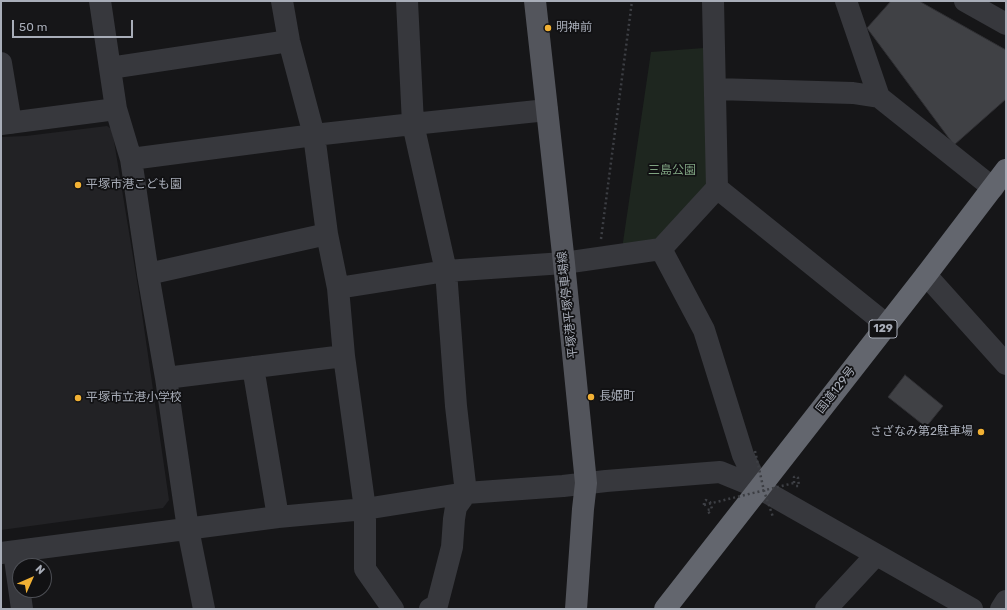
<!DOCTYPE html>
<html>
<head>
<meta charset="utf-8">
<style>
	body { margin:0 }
	#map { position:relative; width:1007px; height:610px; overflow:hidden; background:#161618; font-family:Rubik,sans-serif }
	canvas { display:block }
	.frame { position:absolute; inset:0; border:2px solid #a8adb8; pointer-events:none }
	.north { position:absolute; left:12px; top:558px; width:40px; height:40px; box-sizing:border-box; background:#111113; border:1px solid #4d4f55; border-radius:50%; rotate:45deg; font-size:11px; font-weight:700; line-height:16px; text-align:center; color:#a8adb8 }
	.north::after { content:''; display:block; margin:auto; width:14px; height:18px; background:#f2b134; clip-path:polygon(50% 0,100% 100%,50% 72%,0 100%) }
	.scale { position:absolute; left:12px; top:20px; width:121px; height:18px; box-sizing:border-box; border:2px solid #a8adb8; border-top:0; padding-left:5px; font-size:12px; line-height:14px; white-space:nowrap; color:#a8adb8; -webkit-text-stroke:3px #111113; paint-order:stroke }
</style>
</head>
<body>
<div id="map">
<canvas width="1007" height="610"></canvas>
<div class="frame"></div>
<div class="north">N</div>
<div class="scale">50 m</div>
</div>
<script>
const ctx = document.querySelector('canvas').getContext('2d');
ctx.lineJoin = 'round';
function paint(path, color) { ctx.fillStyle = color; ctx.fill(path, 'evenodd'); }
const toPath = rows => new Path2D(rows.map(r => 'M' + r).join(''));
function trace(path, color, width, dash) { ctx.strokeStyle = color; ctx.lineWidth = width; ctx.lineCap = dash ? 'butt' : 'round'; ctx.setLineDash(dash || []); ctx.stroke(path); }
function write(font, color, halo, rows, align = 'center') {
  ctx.font = font + ' Rubik,"Noto Sans JP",sans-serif'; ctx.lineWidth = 3.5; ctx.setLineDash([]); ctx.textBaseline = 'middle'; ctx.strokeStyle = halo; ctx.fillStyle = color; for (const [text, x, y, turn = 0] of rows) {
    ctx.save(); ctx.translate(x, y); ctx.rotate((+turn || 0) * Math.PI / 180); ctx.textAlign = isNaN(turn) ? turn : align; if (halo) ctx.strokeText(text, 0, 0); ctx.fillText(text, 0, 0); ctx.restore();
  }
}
const built = toPath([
	[107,126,112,129,139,293,169,500,163,508,1,530,1,137,26,136]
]);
const green = toPath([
	[704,48,712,187,654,244,622,249,651,52]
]);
const building = toPath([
	[891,1,919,1,1006,50,1006,99,954,145,867,28,891,1],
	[905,375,943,406,926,427,888,397,905,375]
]);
const path = toPath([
	[601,239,632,1],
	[794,483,794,477,796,476,798,478,799,486,794,486],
	[704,505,704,502,706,500,710,502,712,509,707,510,710,514]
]);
const minor = toPath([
	[100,1,116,109,131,159,148,274,166,378,188,529,204,609],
	[282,1,289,41,314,135,327,234,338,288,344,356,365,509,365,569,393,609],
	[407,1,413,124,446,271,456,406,466,493,456,507,454,519,452,547,437,605,430,609],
	[846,1,879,97],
	[965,1,1006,24],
	[1,63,11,123],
	[110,68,289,41],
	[715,89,853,93,879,97,993,188],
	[1,124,116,109],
	[131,159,314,135,413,124,547,110],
	[717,188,887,325],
	[661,249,704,330,743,455,759,488],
	[148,274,327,234],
	[926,275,1006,364],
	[338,288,446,271,564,263,661,249,717,188,713,1],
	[253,367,278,517],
	[166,378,344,356],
	[14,552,22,609],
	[1,553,278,517,365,509,466,493,563,486,606,481,720,472,759,488,972,609],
	[826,609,876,555],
	[1001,609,1006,601]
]);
const major = toPath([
	[535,1,564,263,586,483,583,509,576,609]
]);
const highway = toPath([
	[665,609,926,275,1006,170]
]);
const pathBridge = toPath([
	[755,451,764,491,773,517],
	[704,505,794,483]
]);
const markers = [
	[548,28,4,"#f2b134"],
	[78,185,4,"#f2b134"],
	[591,397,4,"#f2b134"],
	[78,398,4,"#f2b134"],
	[981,432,4,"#f2b134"]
];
const shields = [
	[883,329,28]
];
const shieldNames = [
	["129",883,329]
];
const poiNames = [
	["明神前",556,28],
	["平塚市港こども園",86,185],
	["長姫町",599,397],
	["平塚市立港小学校",86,398],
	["さざなみ第2駐車場",973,432,"right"]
];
const parkNames = [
	["三島公園",672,171]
];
const streetNames = [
	["平塚港平塚停車場線",568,305,-96],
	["国道129号",836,390,-52]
];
paint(built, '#222225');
paint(green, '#1e261f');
paint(building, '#404145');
trace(building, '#303034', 1);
trace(path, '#3d3f44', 2.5, [2, 3]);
trace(minor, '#37383d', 22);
trace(major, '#53555c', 22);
trace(highway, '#63666e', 22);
trace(pathBridge, '#3d3f44', 2.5, [2, 3]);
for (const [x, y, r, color] of markers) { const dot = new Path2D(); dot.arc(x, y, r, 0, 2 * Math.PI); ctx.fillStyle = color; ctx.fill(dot); trace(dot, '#111113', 1.5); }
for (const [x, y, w] of shields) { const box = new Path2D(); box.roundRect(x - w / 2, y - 9, w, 18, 3); ctx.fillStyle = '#111113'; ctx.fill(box); trace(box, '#a8adb8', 1); }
write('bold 11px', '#a8adb8', null, shieldNames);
write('12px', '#a8adb8', '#111113', poiNames, 'left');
write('12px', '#7fa381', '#111113', parkNames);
write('12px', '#a8adb8', '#111113', streetNames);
</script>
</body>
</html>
